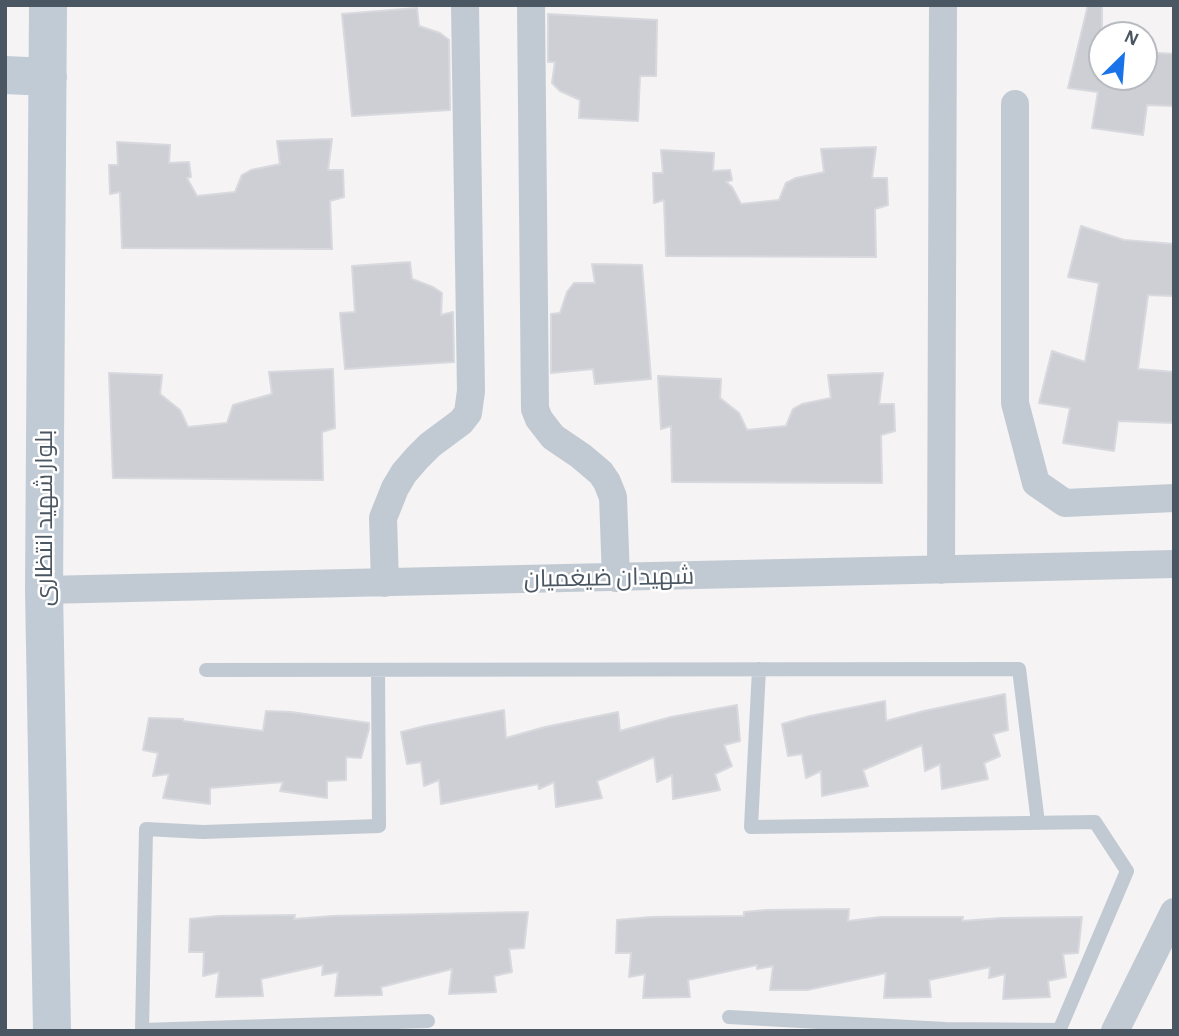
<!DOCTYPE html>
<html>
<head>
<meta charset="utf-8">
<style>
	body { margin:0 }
	#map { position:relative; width:1179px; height:1036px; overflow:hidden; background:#f5f3f3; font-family:"Alegreya Sans",sans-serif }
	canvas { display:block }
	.frame { position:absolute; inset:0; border:7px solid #4a5661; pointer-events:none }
	.north { position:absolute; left:1088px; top:21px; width:70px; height:70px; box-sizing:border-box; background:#fff; border:2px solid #b7bbc0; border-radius:50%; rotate:25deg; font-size:19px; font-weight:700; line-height:28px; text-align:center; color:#4a5661 }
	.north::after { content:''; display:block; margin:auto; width:24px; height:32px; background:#1a73e8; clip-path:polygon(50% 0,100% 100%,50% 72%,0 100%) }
</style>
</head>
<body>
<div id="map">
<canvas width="1179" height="1036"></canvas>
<div class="frame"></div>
<div class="north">N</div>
</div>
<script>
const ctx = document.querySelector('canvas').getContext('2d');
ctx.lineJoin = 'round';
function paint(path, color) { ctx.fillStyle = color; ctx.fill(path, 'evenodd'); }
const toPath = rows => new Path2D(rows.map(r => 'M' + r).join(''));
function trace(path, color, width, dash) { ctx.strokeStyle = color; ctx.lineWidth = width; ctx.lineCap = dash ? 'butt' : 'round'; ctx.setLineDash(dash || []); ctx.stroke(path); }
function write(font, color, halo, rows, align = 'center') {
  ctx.font = font + ' "Alegreya Sans",Cairo,sans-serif'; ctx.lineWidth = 5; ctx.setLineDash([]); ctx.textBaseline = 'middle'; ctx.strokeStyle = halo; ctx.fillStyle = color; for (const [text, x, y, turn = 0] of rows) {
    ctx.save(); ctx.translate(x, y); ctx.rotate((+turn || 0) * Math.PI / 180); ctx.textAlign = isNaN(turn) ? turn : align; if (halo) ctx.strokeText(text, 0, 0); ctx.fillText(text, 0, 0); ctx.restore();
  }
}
const building = toPath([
	[1088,5,1102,5,1102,77,1144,77,1144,52,1174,54,1174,106,1147,105,1143,135,1092,128,1098,92,1068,88,1088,5],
	[417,8,419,26,440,33,449,40,450,110,352,116,342,14,417,8],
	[548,14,657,20,656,76,640,76,638,121,579,118,580,100,560,91,552,83,555,62,548,62,548,14],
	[332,139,328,170,343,170,344,197,330,201,332,249,122,248,120,192,110,194,109,165,118,165,117,142,170,145,169,163,189,162,191,177,187,178,197,196,235,192,242,175,251,170,280,164,277,141,332,139],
	[876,147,872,178,887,178,888,205,875,209,876,257,666,256,664,200,654,203,653,173,663,173,661,150,714,153,713,171,730,170,732,180,726,182,732,187,741,204,779,200,786,183,796,178,824,172,821,149,876,147],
	[1081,226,1124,240,1174,244,1174,296,1148,295,1138,369,1174,372,1174,423,1118,421,1114,451,1063,443,1070,408,1039,403,1052,351,1085,362,1099,283,1068,277,1081,226],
	[410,262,412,279,433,287,442,293,441,315,453,312,454,362,345,369,340,313,355,312,352,266,410,262],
	[592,264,642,265,651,379,595,384,593,369,551,373,551,314,560,313,567,292,574,283,595,283,592,264],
	[333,369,335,428,322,432,323,480,113,478,109,373,162,375,160,394,180,410,188,427,227,423,233,405,272,394,269,372,333,369],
	[883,373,879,404,894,404,895,431,881,435,882,483,672,482,671,426,661,429,658,376,721,379,720,398,739,413,747,430,786,426,793,409,802,404,831,398,828,375,883,373],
	[1005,694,1008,730,993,734,1000,756,984,763,988,779,942,789,940,764,925,771,922,745,863,770,868,786,822,796,821,771,806,778,802,754,788,756,782,724,810,716,885,701,886,721,924,711,1005,694],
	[737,705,740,741,724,745,732,766,715,774,720,790,673,799,672,775,657,782,654,757,597,781,602,798,556,807,554,782,539,789,538,784,441,804,439,780,424,786,421,762,407,764,401,732,425,726,504,710,506,738,545,727,618,712,620,731,671,717,737,705],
	[266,711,291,712,369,723,369,729,361,758,346,757,346,780,327,781,327,798,280,791,283,782,210,788,210,804,163,798,169,774,153,776,158,753,143,750,149,718,183,719,183,721,263,731,266,711],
	[849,909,848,921,881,917,963,917,962,921,1001,918,1082,917,1078,953,1063,954,1066,977,1048,981,1050,997,1003,999,1005,974,989,978,990,967,929,980,931,997,884,998,886,973,807,990,770,990,773,966,757,969,757,965,688,980,690,997,643,998,645,974,629,977,631,953,616,953,617,920,651,917,744,916,744,912,767,910,849,909],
	[528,912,524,948,509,949,512,972,494,976,496,992,449,994,452,969,381,987,382,995,335,996,338,972,322,975,323,965,261,979,263,996,216,997,219,972,203,976,204,952,189,952,190,919,218,916,295,915,294,919,333,916,528,912]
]);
const lane = toPath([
	[759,669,751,827,1095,822,1127,871,1059,1031],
	[206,670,1019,669,1038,823],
	[729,1017,945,1029,1059,1030],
	[142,1030,428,1021],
	[142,1031,146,829,203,832,379,826,378,670]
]);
const street = toPath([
	[531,5,535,409,539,419,553,437,581,456,601,473,607,482,613,497,616,578],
	[1015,104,1015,403,1036,483,1065,503,1174,498],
	[941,570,943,5],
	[385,583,383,518,395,488,404,473,417,458,430,445,461,422,468,413,471,391,465,5],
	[44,590,1174,564],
	[1115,1031,1174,912]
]);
const secondary = toPath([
	[48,5,44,590,52,1031],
	[5,75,48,77]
]);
const streetNames = [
	["بلوار شهید انتظاری",45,518,-90],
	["شهیدان ضیغمیان",609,578,-1]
];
paint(building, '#cdcfd5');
trace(building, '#d7d9de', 2);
trace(lane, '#c1cad2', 14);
trace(street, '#c1cad2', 28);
trace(secondary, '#c1cbd6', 38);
write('24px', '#4a5661', '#fff', streetNames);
</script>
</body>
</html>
